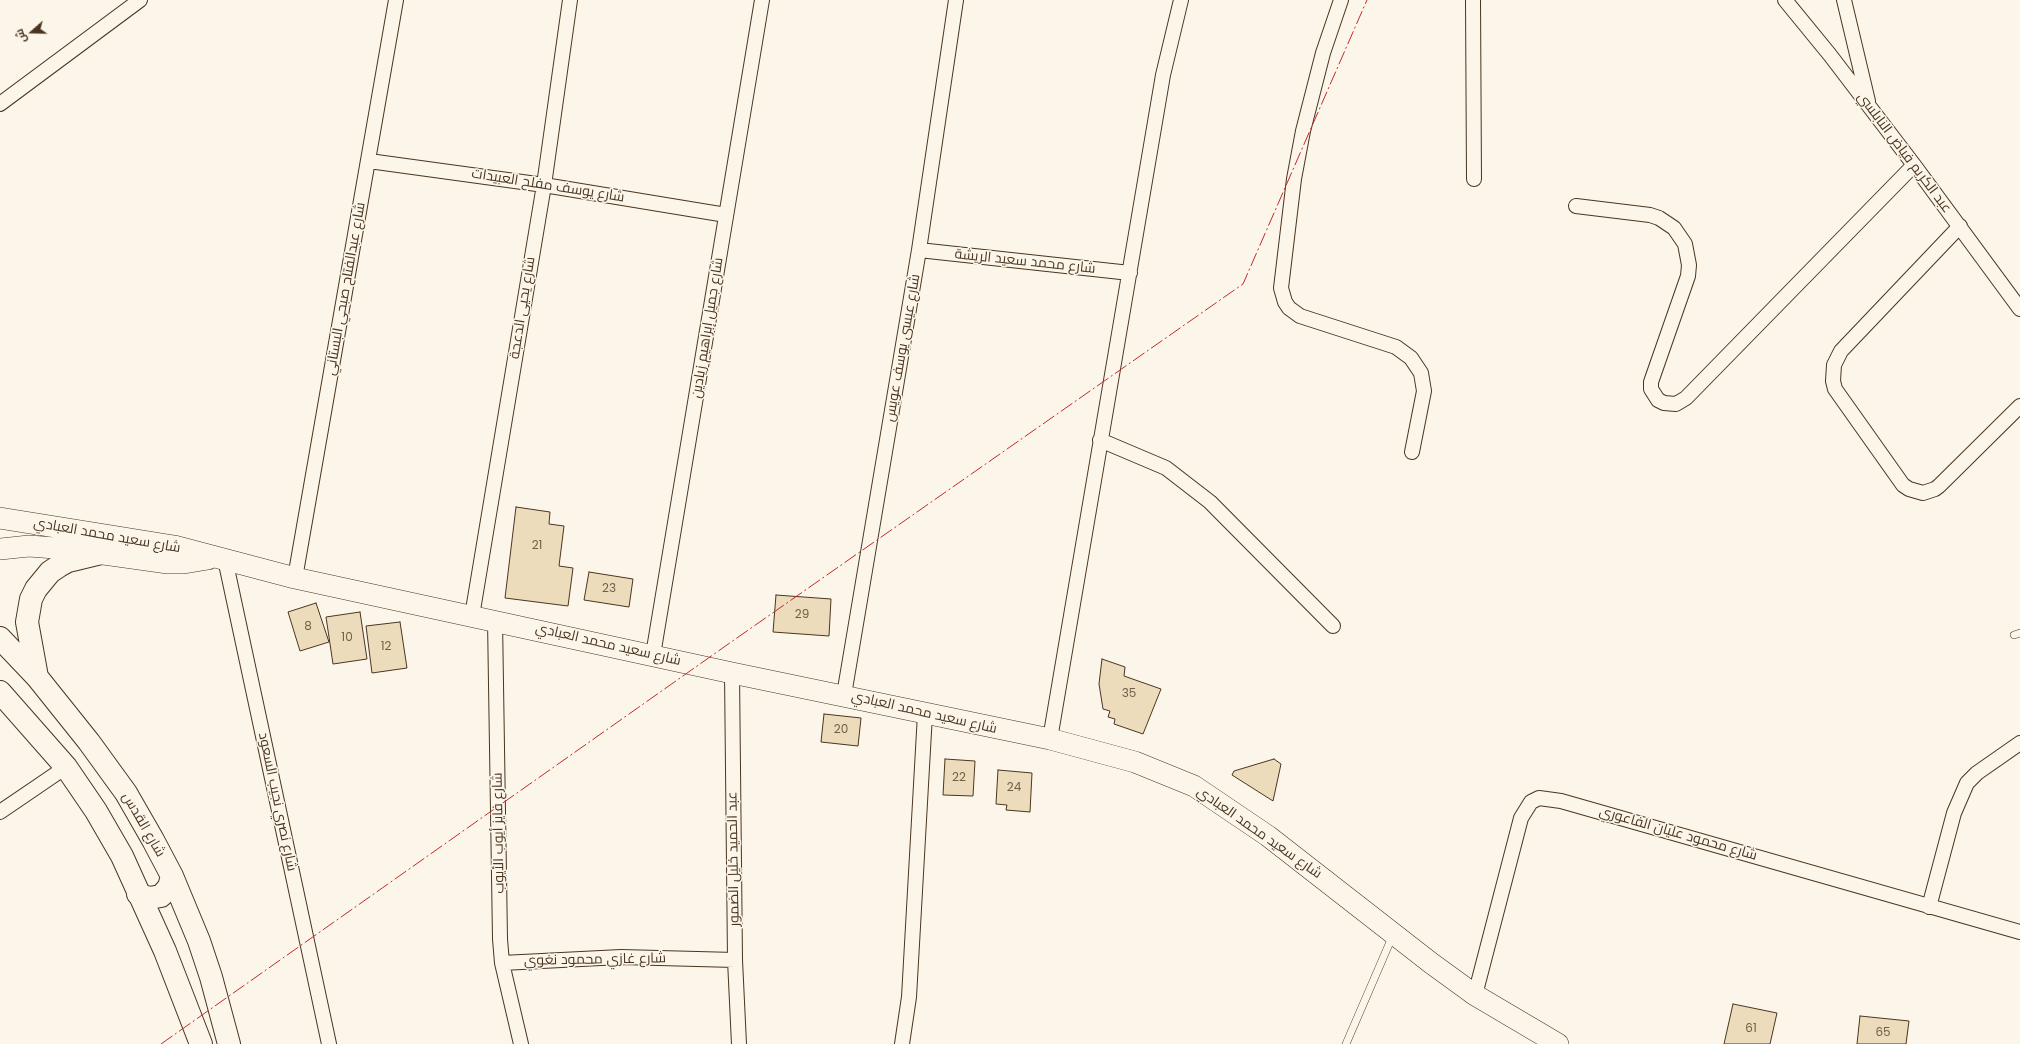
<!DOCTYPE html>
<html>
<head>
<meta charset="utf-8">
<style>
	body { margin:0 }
	#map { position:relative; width:2020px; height:1044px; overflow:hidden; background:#fbf6e9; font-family:Poppins,Cairo,sans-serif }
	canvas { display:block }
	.north { position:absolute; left:12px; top:12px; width:40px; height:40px; -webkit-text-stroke:3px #fbf6e9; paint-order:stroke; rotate:250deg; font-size:11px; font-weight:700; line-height:16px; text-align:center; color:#4a3520 }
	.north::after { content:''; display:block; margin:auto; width:14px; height:18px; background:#4a3520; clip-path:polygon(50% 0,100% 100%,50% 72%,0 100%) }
</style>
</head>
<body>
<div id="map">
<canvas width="2020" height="1044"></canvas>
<div class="north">ش</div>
</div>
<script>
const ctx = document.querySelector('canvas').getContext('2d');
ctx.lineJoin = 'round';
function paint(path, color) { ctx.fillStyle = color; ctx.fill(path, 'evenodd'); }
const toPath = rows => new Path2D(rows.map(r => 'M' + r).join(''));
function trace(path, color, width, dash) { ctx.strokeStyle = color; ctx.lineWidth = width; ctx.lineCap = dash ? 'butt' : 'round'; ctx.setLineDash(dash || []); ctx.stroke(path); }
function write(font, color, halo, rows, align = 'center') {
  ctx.font = font + ' Poppins,Cairo,sans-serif'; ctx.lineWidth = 3; ctx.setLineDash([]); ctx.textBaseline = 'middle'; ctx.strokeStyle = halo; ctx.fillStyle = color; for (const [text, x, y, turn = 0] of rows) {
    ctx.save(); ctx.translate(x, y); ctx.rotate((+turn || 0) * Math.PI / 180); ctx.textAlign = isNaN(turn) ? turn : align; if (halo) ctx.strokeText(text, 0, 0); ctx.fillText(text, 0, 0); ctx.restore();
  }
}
const building = toPath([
	[516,507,550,512,549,524,564,526,559,566,573,568,568,606,505,598,516,507],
	[589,572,633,579,629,607,584,600,589,572],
	[776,595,831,599,829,636,773,632,776,595],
	[316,603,329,642,300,651,288,612,316,603],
	[360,612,367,659,333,664,326,617,360,612],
	[400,622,407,668,372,673,366,626,400,622],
	[1102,659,1125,667,1124,676,1161,689,1143,734,1114,724,1115,719,1108,717,1110,711,1103,709,1099,684,1102,659],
	[824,714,861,718,858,746,821,742,824,714],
	[945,759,975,761,973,796,943,795,945,759],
	[1274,759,1281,764,1273,801,1232,775,1234,771,1274,759],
	[998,770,1032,773,1030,812,1006,810,1007,805,996,804,998,770],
	[1733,1004,1777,1013,1770,1044,1724,1044,1733,1004],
	[1860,1016,1909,1021,1906,1044,1857,1044,1860,1016]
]);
const lane = toPath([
	[2014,635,2020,633],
	[1346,1044,1393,935]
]);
const street = toPath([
	[1341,0,1323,53,1303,131,1294,179,1281,288,1285,302,1289,308,1300,316,1396,347,1411,358,1421,373,1424,391,1412,452],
	[1473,0,1474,179],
	[1785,0,1830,55,1914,165,2020,309],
	[1844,0,1868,101],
	[0,104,140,0],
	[369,161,544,185,726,215],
	[1576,206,1650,215,1659,218,1674,228,1685,244,1689,265,1688,276,1651,382,1651,389,1658,400,1664,403,1676,404,1686,398,1914,165],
	[1960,226,1841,351,1834,365,1833,381,1835,389,1903,485,1909,489,1923,493,1935,489,1939,486,2020,406],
	[919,250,1130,273],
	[1100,440,1166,468,1210,502,1333,626],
	[225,559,329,1044],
	[295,578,396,0],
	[472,616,544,185,570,0],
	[495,620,500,939,502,963,521,1044],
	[653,655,762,0],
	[732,673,735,960,739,1044],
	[844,695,919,250,956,0],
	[1050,739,1163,75,1181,0],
	[0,812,66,767],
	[1929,907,1954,813,1967,783,1977,773,2020,743],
	[502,963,621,957,735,960],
	[1475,995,1521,818,1531,802,1539,798,1561,801,2020,932],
	[902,1044,909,997,925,714]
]);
const secondary = toPath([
	[0,518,174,546,295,578,732,673,1050,739,1135,762,1194,786,1268,836,1431,963,1475,995,1558,1044],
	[0,549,29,546,68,549,168,563,184,563,208,559]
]);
const highway = toPath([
	[0,638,37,677,89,742,126,793,153,840,172,876,199,941,211,977,229,1044],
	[37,677,27,622,31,599,36,589,50,572,59,566,68,561,101,553],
	[0,692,66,767,96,811,122,856,165,951,201,1044],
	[138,894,149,898,161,896,169,887,172,876]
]);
const power = toPath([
	[161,1044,734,640,1243,284,1367,0]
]);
const numberNames = [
	["21",537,546],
	["23",609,589],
	["29",802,615],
	["8",308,627],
	["10",347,638],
	["12",386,647],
	["35",1129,694],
	["20",841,730],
	["22",959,778],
	["24",1014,788],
	["61",1751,1029],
	["65",1883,1033]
];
const streetNames = [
	["عبد الكريم فياض النابلسي",1904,153,53],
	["شارع يوسف مفلح العبيدات",548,186,9],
	["شارع محمد سعيد الريشة",1025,262,6],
	["شارع عبدالفتاح صبحي البستاني",346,289,-80],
	["شارع يحيى الدعجة",523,308,-81],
	["شارع جميل إبراهيم زيادين",708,328,-81],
	["شارع عيسى يوسف عويس",903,348,-80],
	["شارع سعيد محمد العبادي",107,536,10],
	["شارع سعيد محمد العبادي",608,645,13],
	["شارع سعيد محمد العبادي",924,713,13],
	["شارع نصري نجيب السعود",277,802,78],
	["شارع القدس",143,825,60],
	["شارع فايز أيوب الأيوب",499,833,-91],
	["شارع سعيد محمد العبادي",1259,833,35],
	["شارع محمود عليان الفاعوري",1678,834,16],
	["عبد الحميد خليل الضمور",734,859,-91],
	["شارع غازي محمود نغوي",595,960,-1]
];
paint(building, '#ecdcbc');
trace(building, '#4a3520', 1);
trace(lane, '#4a3520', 8);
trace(street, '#4a3520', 16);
trace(secondary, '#4a3520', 22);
trace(highway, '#4a3520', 24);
trace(lane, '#fbf6e9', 7);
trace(street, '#fbf6e9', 14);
trace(secondary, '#fbf6e9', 21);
trace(highway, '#fbf6e9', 22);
trace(power, '#c62828', 1, [14, 3, 2, 3]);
write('12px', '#725f47', null, numberNames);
write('14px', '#4a3520', '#fbf6e9', streetNames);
</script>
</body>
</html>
